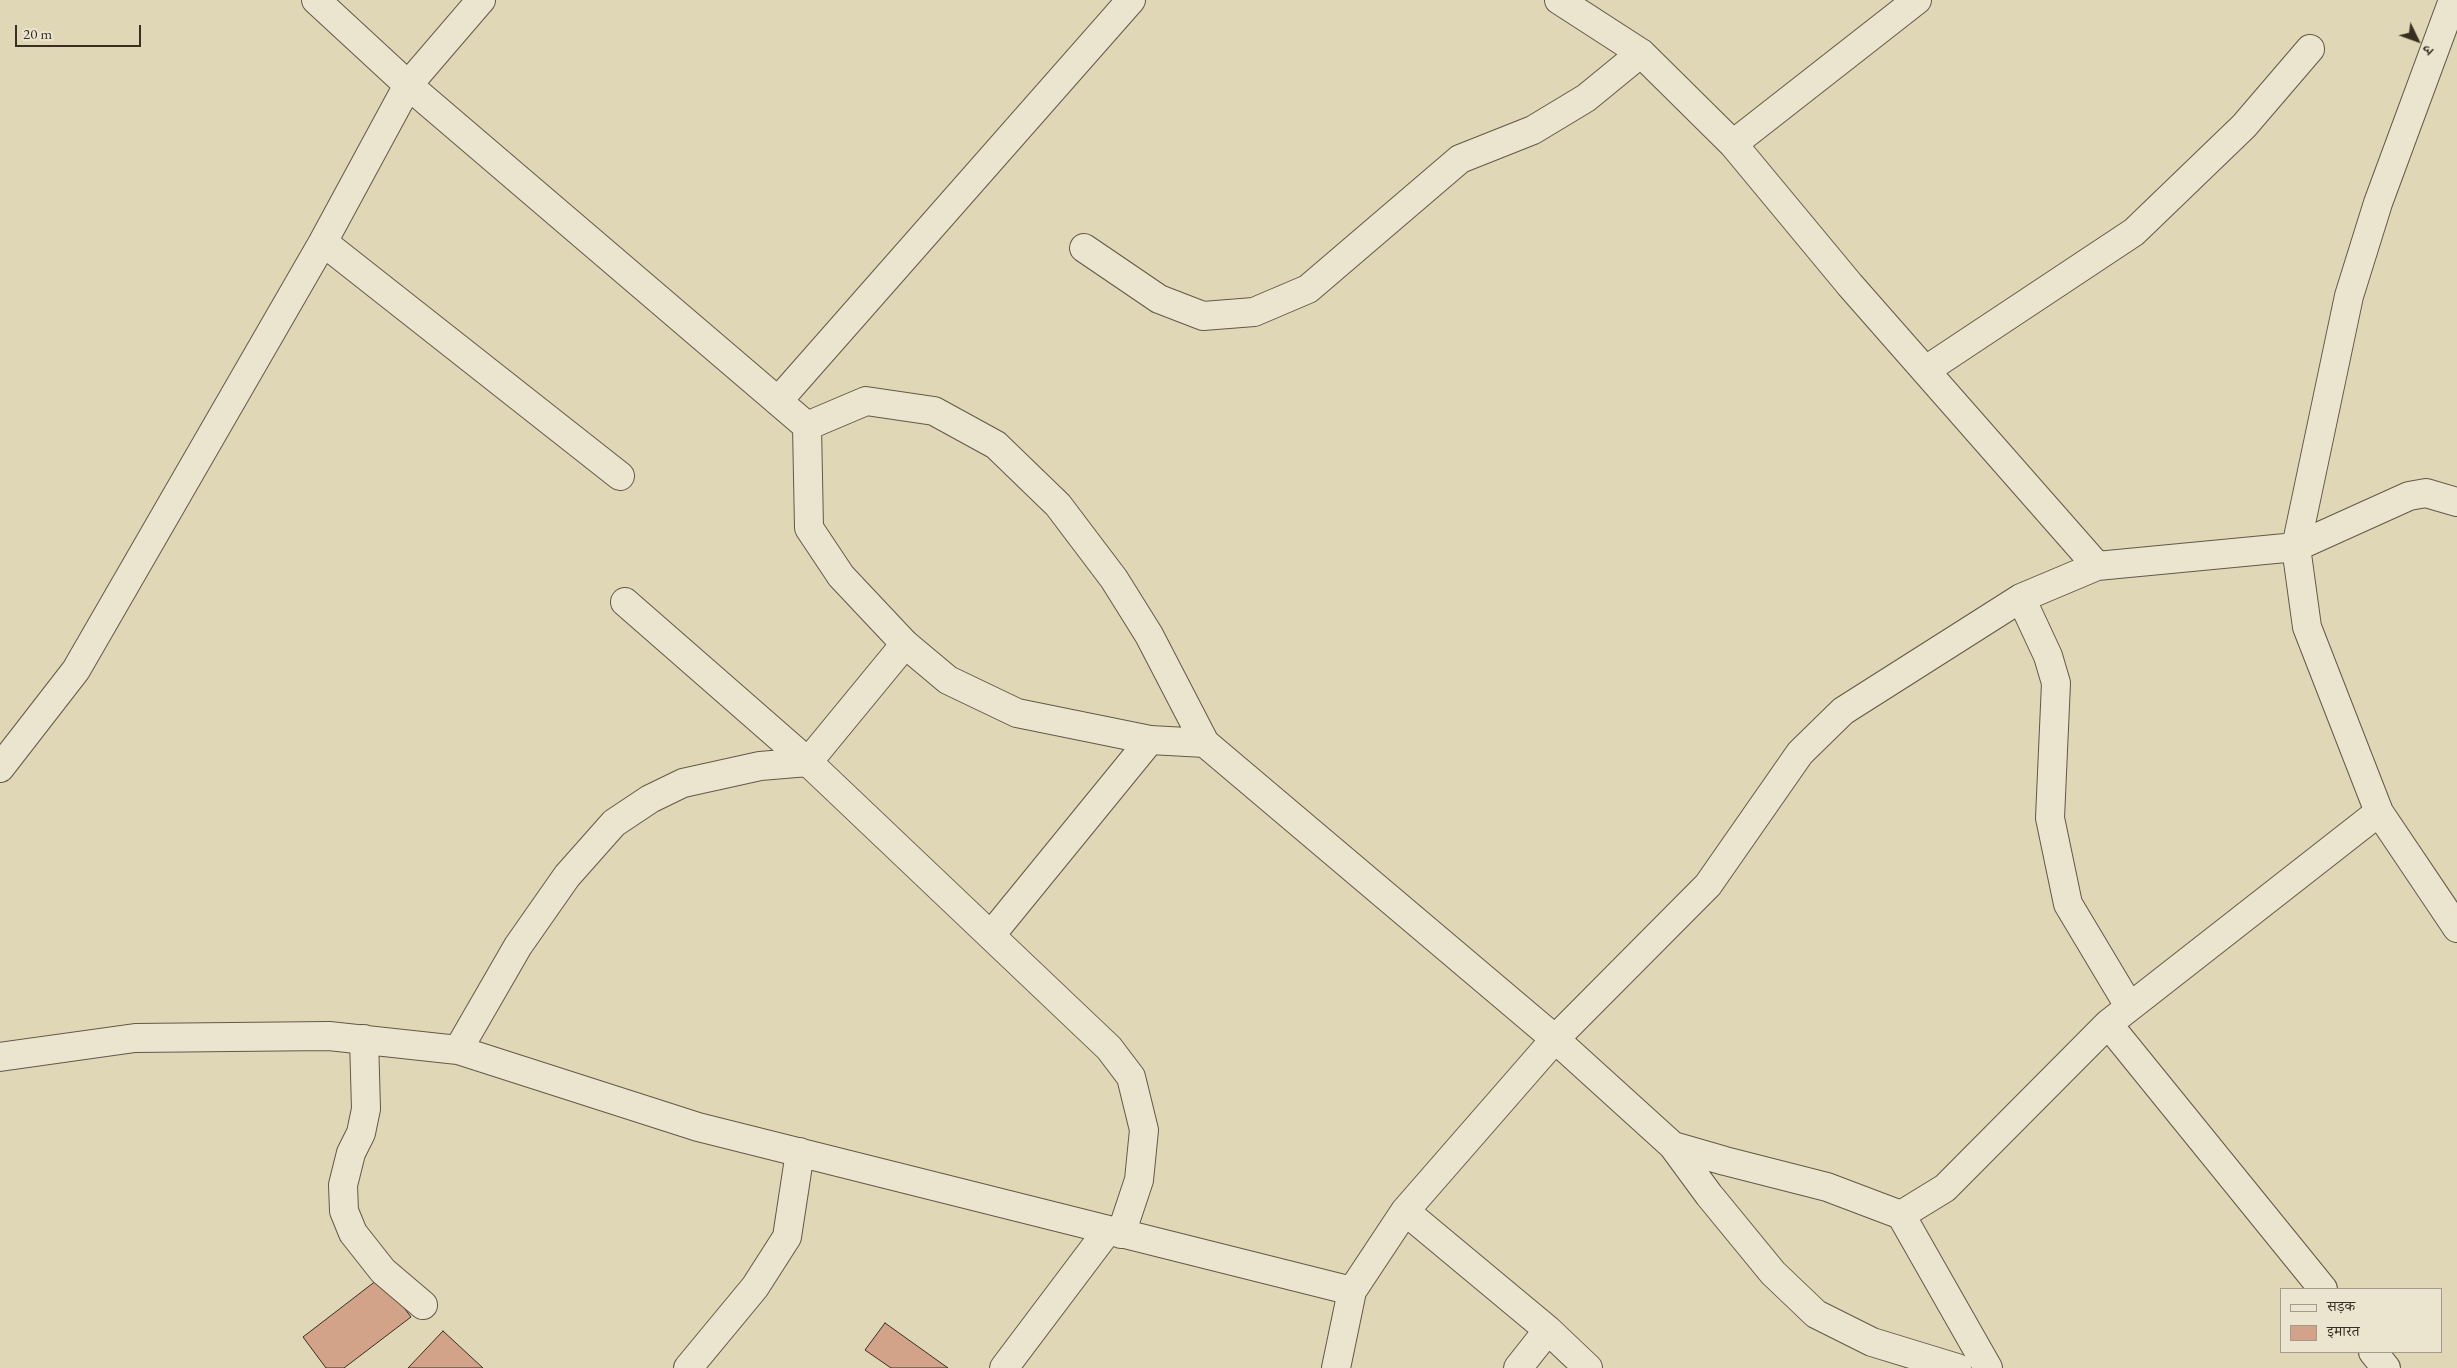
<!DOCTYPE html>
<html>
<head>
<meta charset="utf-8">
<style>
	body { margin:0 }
	#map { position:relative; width:2457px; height:1368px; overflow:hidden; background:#e0d7b6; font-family:"EB Garamond","Noto Serif Devanagari",serif }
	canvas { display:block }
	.legend { position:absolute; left:2280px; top:1288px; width:162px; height:65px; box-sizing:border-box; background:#ebe5d0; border:1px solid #a49c8a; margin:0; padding:6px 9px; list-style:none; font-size:15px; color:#392e22 }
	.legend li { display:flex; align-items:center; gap:10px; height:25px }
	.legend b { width:25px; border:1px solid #a49c8a }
	.north { position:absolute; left:2392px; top:15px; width:50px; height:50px; -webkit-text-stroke:4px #ebe5d0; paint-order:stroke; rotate:132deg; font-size:14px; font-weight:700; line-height:20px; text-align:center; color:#392e22 }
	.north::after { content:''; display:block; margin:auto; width:18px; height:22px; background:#392e22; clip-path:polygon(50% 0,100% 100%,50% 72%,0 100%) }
	.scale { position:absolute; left:15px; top:25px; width:126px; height:22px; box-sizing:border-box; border:2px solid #392e22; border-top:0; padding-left:6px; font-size:15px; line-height:18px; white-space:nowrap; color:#392e22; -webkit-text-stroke:4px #ebe5d0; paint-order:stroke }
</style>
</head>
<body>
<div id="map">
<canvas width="2457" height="1368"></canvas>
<ul class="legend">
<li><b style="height:6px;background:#ebe5d0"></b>सड़क</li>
<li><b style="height:14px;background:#d2a389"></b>इमारत</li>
</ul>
<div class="north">उ</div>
<div class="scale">20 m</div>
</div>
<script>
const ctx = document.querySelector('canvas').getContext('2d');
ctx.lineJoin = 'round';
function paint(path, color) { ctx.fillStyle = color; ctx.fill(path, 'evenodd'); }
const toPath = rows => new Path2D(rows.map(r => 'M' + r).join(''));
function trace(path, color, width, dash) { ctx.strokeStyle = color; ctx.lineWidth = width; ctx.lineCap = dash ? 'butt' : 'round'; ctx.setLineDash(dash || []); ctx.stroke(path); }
const building = toPath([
	[381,1277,411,1317,344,1368,326,1368,303,1337,381,1277],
	[885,1323,948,1368,891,1368,865,1350,885,1323],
	[443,1331,483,1368,408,1368,443,1331]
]);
const minor = toPath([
	[1559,0,1641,53,1733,144,1850,285,2097,566,2296,547,2409,496,2426,493,2457,502],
	[2453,0,2378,203,2349,296,2296,547,2307,627,2379,812,2457,928],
	[1733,144,1917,0],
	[323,242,620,476],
	[1084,248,1159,299,1203,316,1254,312,1308,289,1460,159,1533,130,1586,98,1641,53],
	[1926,370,2134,232,2244,126,2310,49],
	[778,401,1131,0],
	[2021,598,2048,656,2056,683,2050,818,2068,904,2129,1006],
	[625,602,808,762,1109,1048,1131,1077,1144,1130,1139,1180,1121,1234],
	[0,768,76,670,323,242,408,85,481,0],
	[991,935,1150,740],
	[364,1039,366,1109,361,1133,351,1153,343,1185,344,1211,353,1233,383,1271,423,1305],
	[458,1050,518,946,567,876,614,823,650,799,683,783,760,766,808,762,905,644],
	[0,1057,135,1038,329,1036,458,1050,698,1127,1352,1291,1405,1211,1555,1039,1708,885,1800,753,1843,711,2021,598,2097,566],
	[1405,1211,1548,1330,1588,1368],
	[1901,1215,1945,1188,2108,1024],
	[2323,1289,2108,1024,2379,812],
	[2373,1352,2386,1368],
	[688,1368,755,1287,787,1237,800,1152],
	[1004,1368,1108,1230],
	[1336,1368,1352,1291],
	[1518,1368,1548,1330]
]);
const tertiary = toPath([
	[316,0,408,85,807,426,866,401,934,411,996,445,1058,505,1114,579,1149,635,1205,743,1555,1039,1673,1146,1709,1195,1773,1273,1816,1314,1872,1342,1957,1368],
	[807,426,809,528,841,576,905,644,948,680,1017,713,1150,740,1205,743],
	[1673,1146,1725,1161,1827,1187,1901,1215,1988,1368]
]);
paint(building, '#d2a389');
trace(building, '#392e22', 1);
trace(minor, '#635847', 30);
trace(tertiary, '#635847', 30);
trace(minor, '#ebe5d0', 28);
trace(tertiary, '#ebe5d0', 28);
</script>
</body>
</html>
